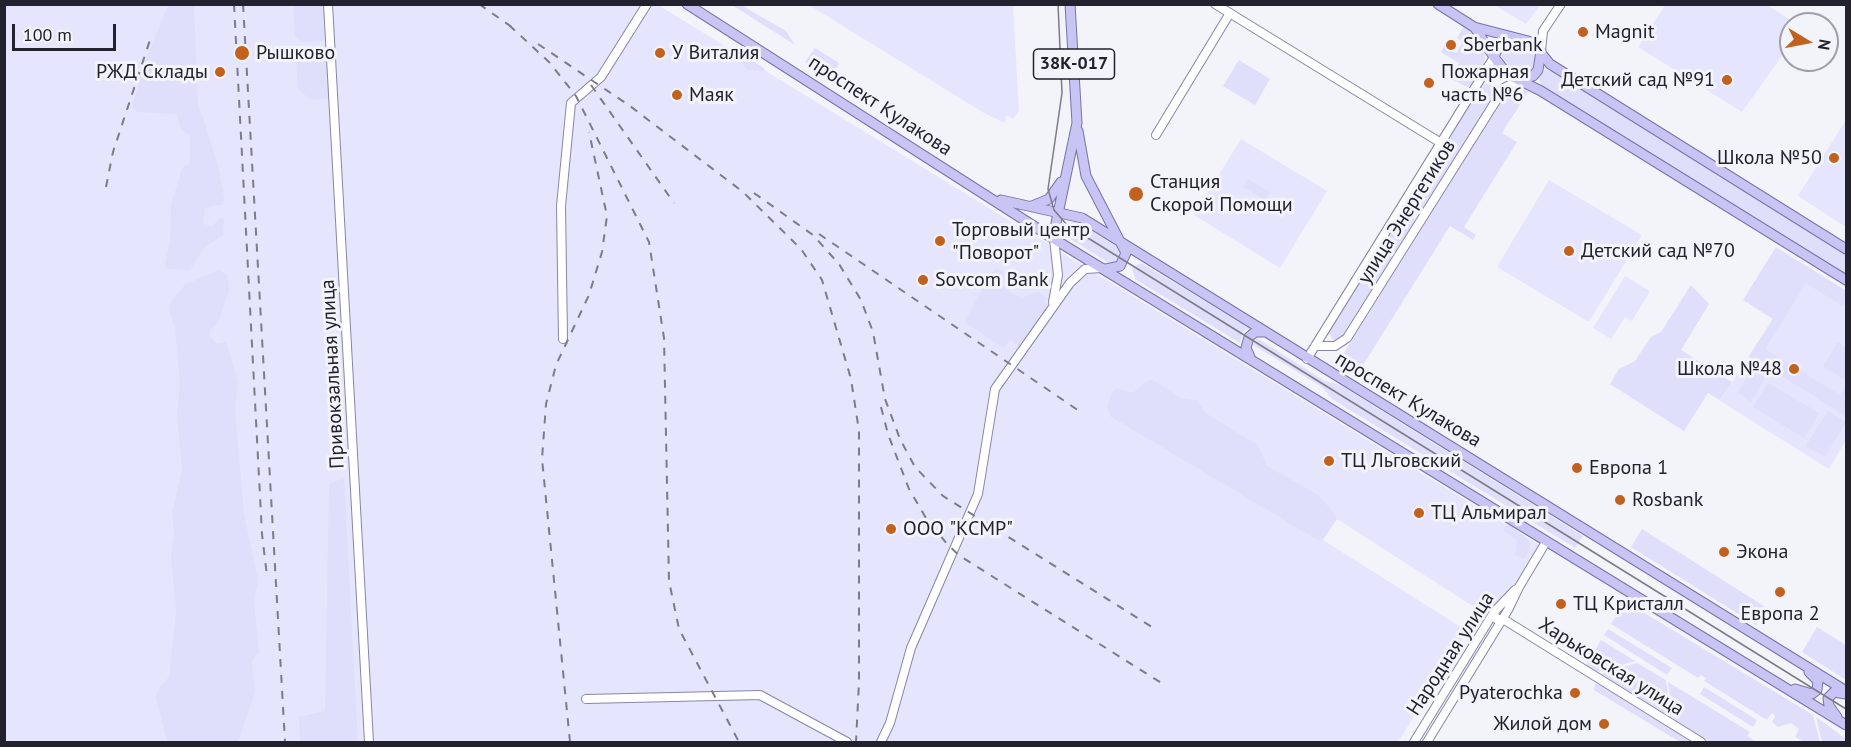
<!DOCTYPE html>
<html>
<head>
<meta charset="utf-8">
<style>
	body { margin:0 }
	#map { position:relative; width:1851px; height:747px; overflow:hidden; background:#f3f3fa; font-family:"PT Sans",sans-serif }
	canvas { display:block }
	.frame { position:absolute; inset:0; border:6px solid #22222e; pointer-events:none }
	.north { position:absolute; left:1779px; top:12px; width:60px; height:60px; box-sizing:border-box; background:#f3f3fa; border:2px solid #9f9fa8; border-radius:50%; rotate:100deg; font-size:16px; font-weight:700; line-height:24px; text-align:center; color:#22222e }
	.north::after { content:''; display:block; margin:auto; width:21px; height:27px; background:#c1611d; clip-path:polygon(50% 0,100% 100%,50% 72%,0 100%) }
	.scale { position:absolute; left:12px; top:24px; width:104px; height:27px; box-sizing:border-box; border:3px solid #22222e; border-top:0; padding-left:8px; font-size:18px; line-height:21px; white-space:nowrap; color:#22222e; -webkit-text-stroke:4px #f3f3fa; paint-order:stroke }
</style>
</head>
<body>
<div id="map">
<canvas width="1851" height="747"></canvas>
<div class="frame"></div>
<div class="north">N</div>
<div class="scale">100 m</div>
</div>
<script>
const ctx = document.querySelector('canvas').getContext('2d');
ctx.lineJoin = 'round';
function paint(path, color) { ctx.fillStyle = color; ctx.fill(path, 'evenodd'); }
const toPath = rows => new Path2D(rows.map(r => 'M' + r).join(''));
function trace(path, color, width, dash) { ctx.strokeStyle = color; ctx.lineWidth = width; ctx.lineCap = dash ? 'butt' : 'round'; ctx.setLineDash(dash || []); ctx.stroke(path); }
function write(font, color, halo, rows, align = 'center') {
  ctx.font = font + ' "PT Sans",sans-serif'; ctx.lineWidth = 6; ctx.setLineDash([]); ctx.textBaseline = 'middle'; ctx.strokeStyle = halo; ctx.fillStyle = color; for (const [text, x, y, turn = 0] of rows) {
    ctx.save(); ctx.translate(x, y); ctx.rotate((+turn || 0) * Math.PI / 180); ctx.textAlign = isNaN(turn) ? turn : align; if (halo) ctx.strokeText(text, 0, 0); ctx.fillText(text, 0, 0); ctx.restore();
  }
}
const built = toPath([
	[4,5,658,5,1545,549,1499,623,1337,519,1323,540,1467,631,1398,742,5,742],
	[809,5,1013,5,1019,111,1013,119,1006,115,1005,123,984,113],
	[1494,5,1540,5,1526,24],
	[1665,5,1767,5,1797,24,1791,24,1791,43,1742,112,1638,47],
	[1846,120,1846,227,1798,196],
	[1241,139,1327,191,1280,268,1194,215],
	[1549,180,1642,235,1589,322,1497,267],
	[1807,266,1846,291,1846,440,1829,469,1720,401],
	[1625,276,1650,291,1632,321,1625,317,1611,339,1593,328]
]);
const green = toPath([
	[168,5,194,5,198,103,218,165,224,198,223,204,205,208,203,224,212,226,221,218,224,220,223,235,203,249,190,270,167,269,165,265,170,241,171,206,182,168,190,163,190,136,181,129,177,114,137,112,132,107,144,65],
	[293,5,324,5,327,37,325,40,302,42,295,37],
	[732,5,741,5,786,31,795,45],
	[1464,26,1472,30,1484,49,1485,56,1484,66,1473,86,1467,87,1450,78,1459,63,1441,52,1444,46,1456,53,1463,42,1457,38],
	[1513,43,1526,47,1536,57,1532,69,1524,75,1517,74,1502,63,1502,51],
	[728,46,764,68,765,71,748,70],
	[815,48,839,63,831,79,805,62],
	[327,53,331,98,312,100,298,90,296,61,300,55],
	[1239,60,1270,79,1255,105,1223,86],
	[1545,70,1553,71,1846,254,1846,275,1542,87,1538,77],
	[1487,83,1495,85,1496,94,1424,208,1415,208,1411,203,1412,197,1481,86],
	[1518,88,1528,92,1502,133,1517,142,1464,227,1476,235,1473,240,1450,226,1358,373,1339,361,1504,97],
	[1248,179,1270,192,1265,200,1243,187],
	[1405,213,1414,216,1414,225,1345,337,1333,340,1329,334,1330,328,1400,216],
	[1075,221,1117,247,1120,255,1117,261,1107,262,1066,236,1065,225],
	[1776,247,1846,291,1846,301,1842,306,1806,283,1765,349,1840,395,1846,385,1846,416,1749,356,1773,319,1743,300],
	[1141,263,1250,328,1243,331,1240,343,1135,279,1132,268],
	[997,268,1004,272,1000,284,1012,294,1023,297,1038,292,1047,298,1044,302,1049,306,1047,311,1022,348,1010,340,1004,348,965,322,989,275],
	[219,270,227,274,229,290,218,323,210,330,210,336,217,344,226,342,238,381,235,408,244,514,258,580,254,601,259,652,252,661,255,692,238,742,167,742,156,697,159,688,169,677,176,612,171,555,174,533,172,513,182,469,177,414,180,384,175,328,169,309,172,300,186,284],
	[1691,285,1709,304,1681,350,1732,382,1720,400,1708,393,1684,431,1610,384,1619,369,1635,361,1651,337,1661,332],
	[1257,338,1325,381,1340,385,1583,536,1575,548,1332,399,1322,387,1253,345],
	[1838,342,1846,348,1846,381,1823,366],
	[1753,368,1766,376,1751,402,1738,392],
	[1152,380,1181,398,1197,400,1205,413,1258,445,1267,466,1315,493,1325,502,1337,519,1321,542,1110,416,1107,406,1112,392,1116,388,1133,393,1146,381],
	[1768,383,1819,413,1804,438,1753,407],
	[1828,411,1846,422,1825,457,1806,446],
	[344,477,358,742,300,742,299,717,325,711,329,485],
	[1509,524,1528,539,1530,548,1524,559,1515,555,1517,540,1504,531,1504,527],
	[1642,529,1767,608,1756,625,1631,547],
	[1628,603,1813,715,1820,742,1804,742,1795,737,1799,729,1791,723,1778,727,1772,722,1775,716,1772,713,1767,720,1704,681,1706,678,1701,675,1698,678,1611,624,1623,605],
	[1817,627,1846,645,1846,680,1802,652],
	[1608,629,1672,668,1667,675,1604,635],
	[1601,640,1635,661,1594,673,1585,667],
	[1637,663,1666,680,1672,721,1597,675],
	[1668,682,1750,732,1747,736,1757,742,1707,742,1674,723],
	[1595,684,1598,684,1693,742,1680,742,1594,690],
	[1704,687,1757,720,1753,727,1700,694],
	[1816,717,1846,739,1846,742,1822,742]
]);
const minor = toPath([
	[328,4,369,742],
	[1215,4,1441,143],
	[1541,51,1543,31,1561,4],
	[1156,135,1230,13],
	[1053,302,1058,275,1054,239],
	[563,339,561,206,571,103,601,77,647,4],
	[1315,346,1335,346,1347,338,1504,88,1519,80],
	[1307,359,1494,57],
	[1494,612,1496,619,1503,619,1701,742],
	[586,699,760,695,847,742],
	[881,742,890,723,911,648,978,494,995,389,1070,283,1085,269,1102,268],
	[1414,742,1494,612,1515,590],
	[1427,742,1508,610,1519,587,1546,542]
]);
const major = toPath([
	[687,4,1054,239,1846,725],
	[1438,4,1474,27,1532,42,1550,64,1846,249],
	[1475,28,1494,57],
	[1511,37,1501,41,1494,57,1507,74,1541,91,1846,280],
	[1519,80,1533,76,1538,70,1541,51],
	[1078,131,1086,176,1126,253,1120,266,1106,269],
	[1001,200,1082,218,1846,691],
	[1032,206,1049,199,1061,182],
	[1055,228,1077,123,1070,4],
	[1250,357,1246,348,1249,337,1255,332,1265,332],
	[1795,689,1812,694,1817,690,1818,681,1809,672],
	[1837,717,1829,706,1828,698,1834,692,1846,694]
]);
const tram = toPath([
	[1058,4,1062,93,1048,189,1054,210,1067,225,1846,709]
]);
const rail = toPath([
	[234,4,262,534,267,576],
	[243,4,285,742],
	[479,4,516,30],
	[509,25,549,62,576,96,649,242,664,338,669,581,679,629,739,742],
	[538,44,630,106,743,192,801,249,822,280,851,379,859,431,859,682,856,742],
	[591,85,674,203],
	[106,187,113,152,150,40],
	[754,193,813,235,839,264,861,300,873,332,885,399,900,439,915,467,943,496,1152,627],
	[819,234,1082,413],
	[881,407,888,434,909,489,926,518,948,545,960,556,1163,684],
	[570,742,542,459,546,404,556,365,589,295,602,252,607,216,589,132]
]);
const markers = [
	[1583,32,6,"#c1611d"],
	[1451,45,6,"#c1611d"],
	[242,53,8,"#c1611d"],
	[660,53,6,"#c1611d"],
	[220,72,6,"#c1611d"],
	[1727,80,6,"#c1611d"],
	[1429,83,6,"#c1611d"],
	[677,95,6,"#c1611d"],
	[1834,158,6,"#c1611d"],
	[1136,194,8,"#c1611d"],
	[940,241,6,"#c1611d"],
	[1569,251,6,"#c1611d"],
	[923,280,6,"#c1611d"],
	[1794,369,6,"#c1611d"],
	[1329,461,6,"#c1611d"],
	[1577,468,6,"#c1611d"],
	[1620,500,6,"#c1611d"],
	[1419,513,6,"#c1611d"],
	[891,529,6,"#c1611d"],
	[1724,552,6,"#c1611d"],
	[1780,592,6,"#c1611d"],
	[1561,604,6,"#c1611d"],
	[1575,693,6,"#c1611d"],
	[1604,724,6,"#c1611d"]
];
const shields = [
	[1074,64,81]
];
const shieldNames = [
	["38К-017",1074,64]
];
const poiNames = [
	["Magnit",1595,32],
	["Sberbank",1463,45],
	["Рышково",256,53],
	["У Виталия",672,53],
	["РЖД Склады",208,72,"right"],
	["Пожарная",1441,72],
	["часть №6",1441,95],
	["Детский сад №91",1715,80,"right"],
	["Маяк",689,95],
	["Школа №50",1822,158,"right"],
	["Станция",1150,182],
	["Скорой Помощи",1150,205],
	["Торговый центр",952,230],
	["\"Поворот\"",952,253],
	["Детский сад №70",1581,251],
	["Sovcom Bank",935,280],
	["Школа №48",1782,369,"right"],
	["ТЦ Льговский",1341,461],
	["Европа 1",1589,468],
	["Rosbank",1632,500],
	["ТЦ Альмирал",1431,513],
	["ООО \"КСМР\"",903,529],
	["Экона",1736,552],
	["ТЦ Кристалл",1573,604],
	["Европа 2",1780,614,"center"],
	["Pyaterochka",1563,693,"right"],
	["Жилой дом",1592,724,"right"]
];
const streetNames = [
	["проспект Кулакова",880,106,33],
	["улица Энергетиков",1407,212,-58],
	["Привокзальная улица",333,374,-93],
	["проспект Кулакова",1408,400,31],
	["Народная улица",1451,654,-57],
	["Харьковская улица",1611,667,32]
];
paint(built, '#e5e5fe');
paint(green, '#dfdffb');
trace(minor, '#8786a6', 10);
trace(major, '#7673aa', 11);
trace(minor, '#fff', 8);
trace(major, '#c8c5f4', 9);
trace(tram, '#7c7c86', 1.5);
trace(rail, '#7c7c86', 2, [8, 8]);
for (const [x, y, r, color] of markers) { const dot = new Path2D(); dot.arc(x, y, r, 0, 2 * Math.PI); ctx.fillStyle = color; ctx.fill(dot); trace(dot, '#f3f3fa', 2); }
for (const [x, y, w] of shields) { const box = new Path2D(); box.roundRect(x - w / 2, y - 15, w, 30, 4.5); ctx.fillStyle = '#f3f3fa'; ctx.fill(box); trace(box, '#22222e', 1.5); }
write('bold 18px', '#22222e', null, shieldNames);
write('20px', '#22222e', '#f3f3fa', poiNames, 'left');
write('20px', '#22222e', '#f3f3fa', streetNames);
</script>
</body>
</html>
